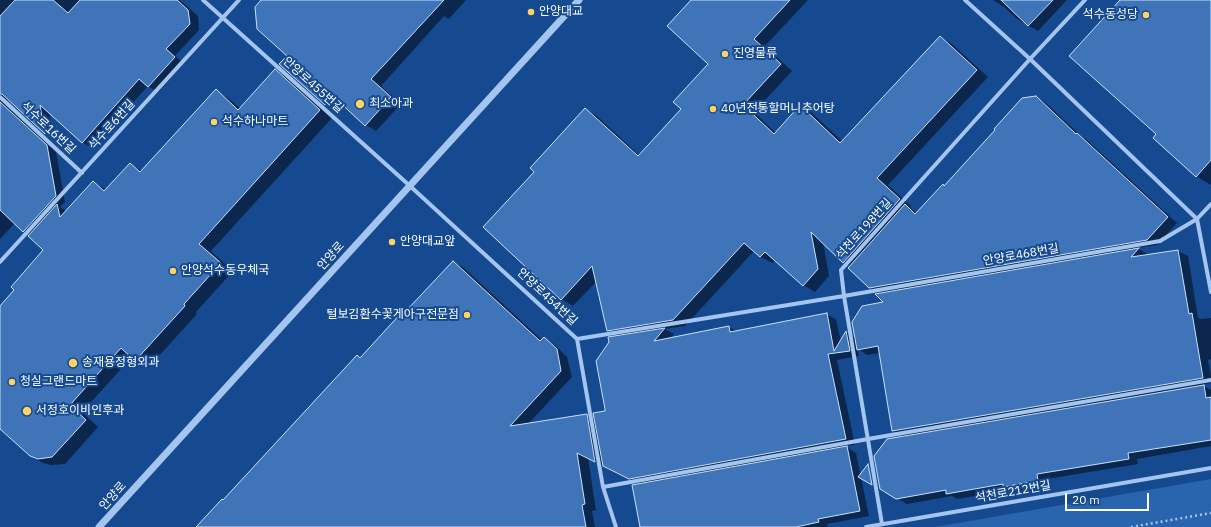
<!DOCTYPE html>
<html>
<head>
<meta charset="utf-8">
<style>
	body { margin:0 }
	#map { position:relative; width:1211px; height:527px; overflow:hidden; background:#164a90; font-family:"IBM Plex Sans",sans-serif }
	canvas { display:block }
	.scale { position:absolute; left:1065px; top:493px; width:84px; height:18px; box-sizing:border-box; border:2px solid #fff; border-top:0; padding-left:5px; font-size:12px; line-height:14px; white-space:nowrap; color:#fff; -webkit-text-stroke:3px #164a90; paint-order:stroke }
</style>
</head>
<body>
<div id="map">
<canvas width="1211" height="527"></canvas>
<div class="scale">20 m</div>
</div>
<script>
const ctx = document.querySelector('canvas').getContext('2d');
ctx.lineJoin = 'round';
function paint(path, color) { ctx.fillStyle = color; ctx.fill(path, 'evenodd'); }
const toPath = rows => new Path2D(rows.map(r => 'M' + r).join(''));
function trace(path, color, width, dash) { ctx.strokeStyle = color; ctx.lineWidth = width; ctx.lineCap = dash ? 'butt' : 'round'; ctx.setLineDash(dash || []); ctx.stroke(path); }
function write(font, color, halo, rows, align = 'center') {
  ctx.font = font + ' "IBM Plex Sans","Noto Sans KR",sans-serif'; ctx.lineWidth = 4; ctx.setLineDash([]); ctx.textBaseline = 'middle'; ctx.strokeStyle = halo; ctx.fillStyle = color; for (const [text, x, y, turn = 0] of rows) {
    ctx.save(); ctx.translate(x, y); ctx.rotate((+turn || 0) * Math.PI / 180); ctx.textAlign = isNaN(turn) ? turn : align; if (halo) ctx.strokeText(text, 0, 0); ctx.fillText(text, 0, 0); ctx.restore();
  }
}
const green = toPath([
	[1211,479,1211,527,935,527]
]);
const shadow = toPath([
	[0,0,180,0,198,16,199,30,175,56,184,63,158,92,148,86,92,148,82,142,49,113,54,138,45,133,9,99,8,100,6,103,56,152,65,202,60,207,67,211,93,182,107,190,130,164,142,171,216,90,228,98,240,108,275,70,288,78,332,118,211,251,233,271,196,312,197,314,148,368,132,357,82,412,98,427,65,464,51,465,43,463,30,456,0,428,0,315,15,290,44,250,31,235,24,231,15,223,0,239],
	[262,0,466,0,449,19,444,16,381,86,401,104,376,131,366,125,342,103,336,110,326,104,281,64,288,56],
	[692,0,808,0,765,46,792,71,754,112,776,133,801,107,812,113,843,142,940,37,952,44,988,77,888,185,911,206,910,208,917,213,943,185,945,186,1036,97,1046,103,1082,137,1087,140,1177,223,1157,245,1137,248,1149,255,1178,251,1188,256,1198,318,1201,319,1211,318,1211,359,1208,360,1211,375,1211,383,1202,385,1211,390,1211,446,1137,459,1138,464,1047,479,1048,486,1014,492,1010,490,957,499,952,496,907,504,881,489,904,437,893,431,880,353,867,355,858,349,859,356,837,360,855,445,845,446,856,453,869,516,827,524,828,527,641,527,641,485,588,458,596,510,592,511,595,527,198,527,223,501,357,356,361,358,453,262,464,268,542,340,544,338,555,345,567,357,572,377,528,424,586,415,596,420,606,412,619,337,608,330,597,281,573,306,561,299,536,172,585,109,597,116,640,156,683,109,710,64],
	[823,242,843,262,850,266,869,287,881,294,885,302,856,338,847,333,841,342,836,319,826,314,736,331,729,327,670,339,674,334,665,329,685,326,754,251,761,257,772,263,776,260,803,285,815,292,829,276],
	[657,336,659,336,651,345],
	[993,0,1067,0,1038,31,1017,19,1004,7],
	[1121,0,1211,0,1211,185,1196,176,1158,134]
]);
const building = toPath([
	[15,0,53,0,68,13,80,0,177,0,188,10,190,24,166,49,175,57,148,87,139,79,82,143,40,105,45,134,2,94,0,94,0,16,15,0],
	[261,0,444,0,371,79,391,97,365,126,333,96,325,105,279,64,287,56,257,29,255,7,261,0],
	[691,0,790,0,754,39,781,64,743,105,774,134,800,105,840,143,940,36,977,70,877,178,900,199,843,263,811,232,818,269,803,286,765,252,760,257,744,243,673,320,607,331,592,266,561,300,483,227,534,172,530,168,585,108,638,156,681,109,673,102,708,64,667,26,691,0],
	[1001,0,1053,0,1028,26,1001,0],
	[1120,0,1211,0,1211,160,1196,177,1153,138,1156,134,1069,56,1120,0],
	[275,69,320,110,199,244,221,263,184,304,185,306,135,361,121,348,70,405,86,420,52,457,38,459,30,456,0,429,0,306,14,290,11,287,43,250,28,236,57,204,60,217,93,181,104,191,130,163,140,172,216,89,238,110,275,69],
	[1036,96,1076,134,1077,133,1168,217,1147,240,869,288,848,268,905,204,915,214,943,184,944,186,995,130,994,129,1022,98,1036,96],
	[0,102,47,145,56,196,23,232,0,210,0,102],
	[1139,248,1131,257,1178,250,1189,314,1192,313,1203,378,892,431,878,346,857,350,852,322,862,306,883,302,875,294,1139,248],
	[453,261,540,341,544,337,557,349,561,371,510,426,587,414,595,462,577,453,585,504,582,505,586,527,196,527,222,499,223,500,357,355,360,358,403,311,405,312,453,261],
	[827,313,834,351,846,331,850,351,828,354,846,439,629,479,603,466,593,413,605,411,605,409,596,361,609,342,608,337,665,328,654,341,729,326,730,332,827,313],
	[1204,385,1206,398,1211,397,1211,440,1128,453,1129,459,1037,474,1038,481,1003,487,1003,484,946,494,946,490,896,499,880,489,874,456,887,439,1204,385],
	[847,446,860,511,818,519,819,522,796,527,640,527,632,485,847,446],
	[868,464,872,485,858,477,868,464]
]);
const path = toPath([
	[1131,527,1211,513]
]);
const minor = toPath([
	[203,0,410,186,577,339,603,487,616,527],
	[965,0,1030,59,1197,219,1211,292],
	[0,97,82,173],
	[0,262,239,0],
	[577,339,844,296,841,270,1030,59,1085,0],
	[603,487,868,439,1211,380],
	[882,524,844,296,1160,241,1197,219,1211,204],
	[866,527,1211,468]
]);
const tertiary = toPath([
	[99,527,579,0]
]);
const markers = [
	[531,12,4,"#ffd362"],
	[1146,15,4,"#ffd362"],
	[725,54,4,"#ffd362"],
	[360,104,5,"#ffd362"],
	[713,109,4,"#ffd362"],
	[214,122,4,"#ffd362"],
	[392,242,4,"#ffd362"],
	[173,271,4,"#ffd362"],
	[467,315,4,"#ffd362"],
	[73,363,5,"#ffd362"],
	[12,382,4,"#ffd362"],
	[27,411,5,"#ffd362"]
];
const poiNames = [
	["안양대교",539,12],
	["석수동성당",1138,15,"right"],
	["진영물류",733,54],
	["최소아과",369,104],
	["40년전통할머니추어탕",721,109],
	["석수하나마트",222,122],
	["안양대교앞",400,242],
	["안양석수동우체국",181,271],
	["털보김환수꽃게아구전문점",459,315,"right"],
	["송재용정형외과",82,363],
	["청실그랜드마트",20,382],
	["서정호이비인후과",36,411]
];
const streetNames = [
	["안양로455번길",313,85,42],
	["석수로6번길",112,125,-48],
	["석수로16번길",48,128,43],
	["석천로198번길",864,229,-48],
	["안양로468번길",1021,255,-10],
	["안양로",331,256,-48],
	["안양로454번길",547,297,43],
	["석천로212번길",1013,492,-10],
	["안양로",113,496,-48]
];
paint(green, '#2964ae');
paint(shadow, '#0007');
paint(building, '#3f74b8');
trace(building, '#cae0fb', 1);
trace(path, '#a3c5f0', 2.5, [2, 3]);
trace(minor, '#a3c5f0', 4);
trace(tertiary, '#a3c5f0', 7);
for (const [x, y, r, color] of markers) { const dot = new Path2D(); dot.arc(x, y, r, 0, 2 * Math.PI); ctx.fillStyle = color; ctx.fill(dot); trace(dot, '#164a90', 1.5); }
write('12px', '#fff', '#164a90', poiNames, 'left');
write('12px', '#fff', '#164a90', streetNames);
</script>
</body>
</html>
